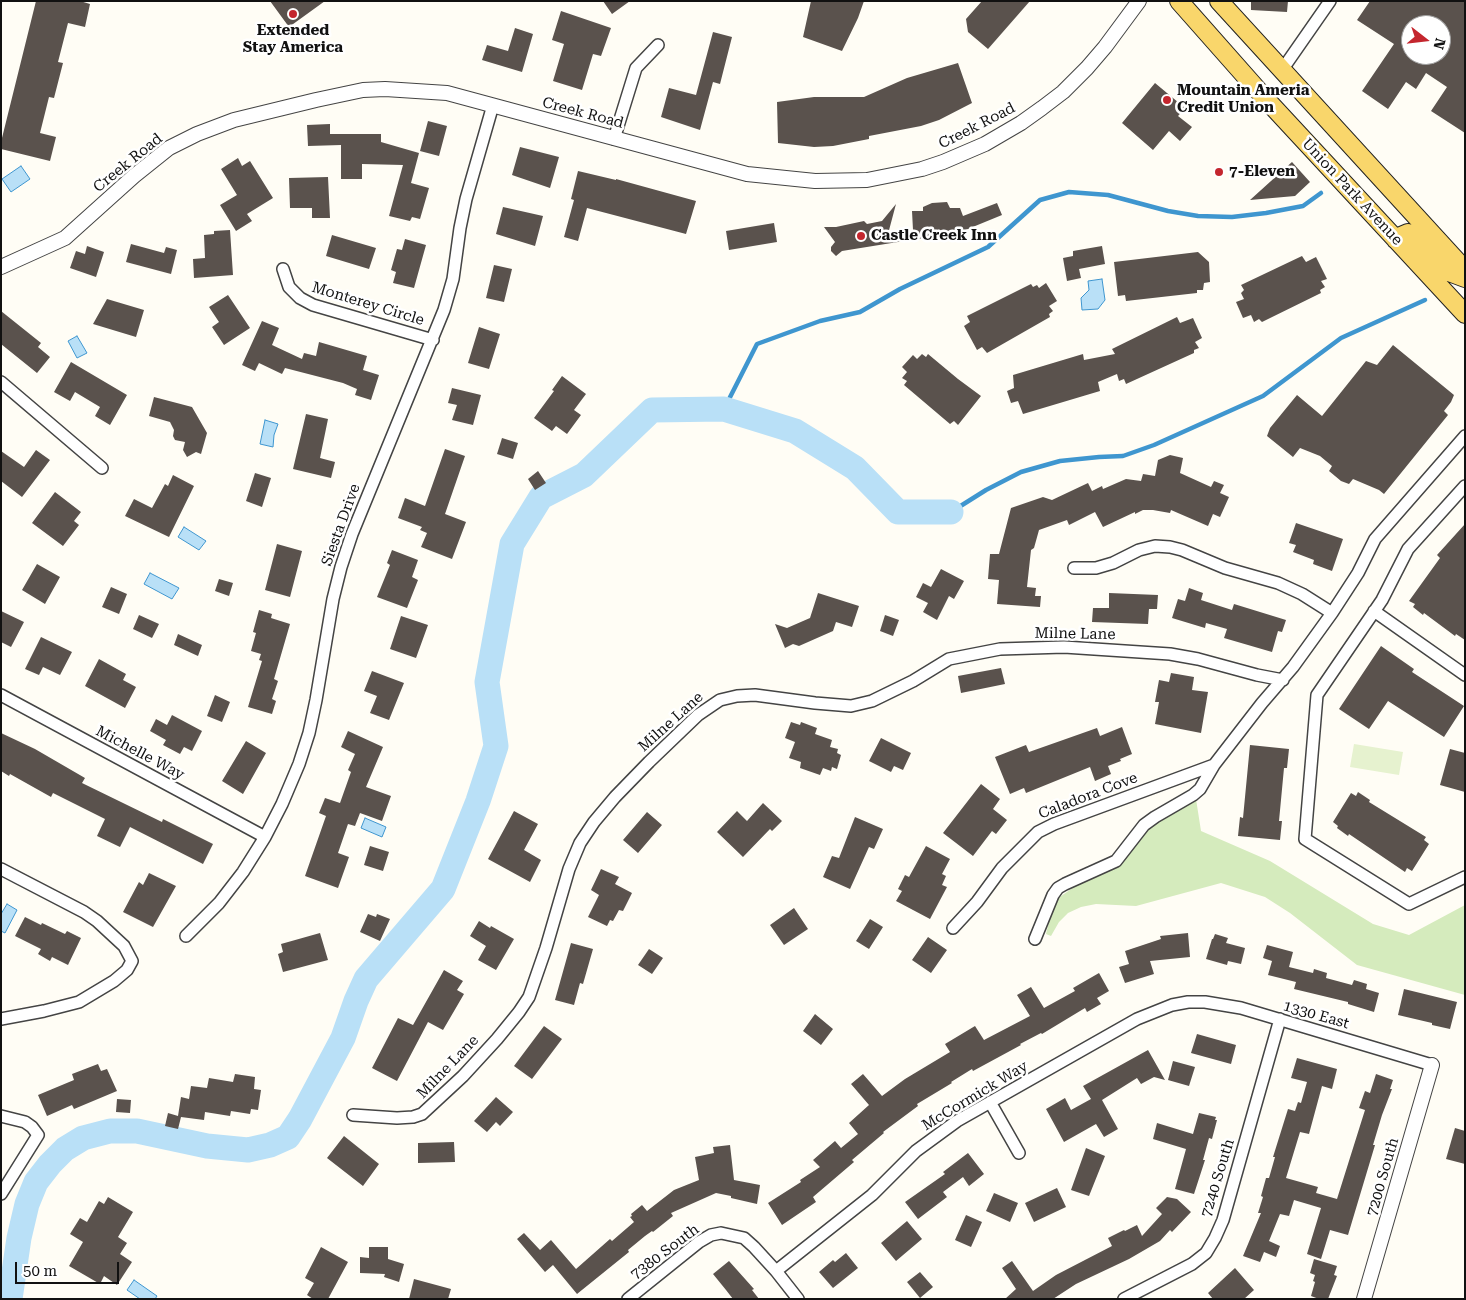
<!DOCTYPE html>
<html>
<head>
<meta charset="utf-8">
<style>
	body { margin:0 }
	#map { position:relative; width:1466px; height:1300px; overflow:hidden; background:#fffdf5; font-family:"Roboto Serif",serif }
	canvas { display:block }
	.frame { position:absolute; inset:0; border:2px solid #111; pointer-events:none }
	.north { position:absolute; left:1401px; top:15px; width:50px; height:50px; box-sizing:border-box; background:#fff; border:1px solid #a0a0a0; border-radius:50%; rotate:106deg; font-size:14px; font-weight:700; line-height:20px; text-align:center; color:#111 }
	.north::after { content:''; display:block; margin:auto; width:18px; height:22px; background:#c4262e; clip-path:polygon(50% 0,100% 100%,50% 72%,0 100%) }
	.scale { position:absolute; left:15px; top:1262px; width:104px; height:22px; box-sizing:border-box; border:2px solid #111; border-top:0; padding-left:6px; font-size:15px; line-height:18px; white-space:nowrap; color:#111; -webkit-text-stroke:4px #fff; paint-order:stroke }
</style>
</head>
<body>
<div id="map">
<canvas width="1466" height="1300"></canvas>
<div class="frame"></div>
<div class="north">N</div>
<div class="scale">50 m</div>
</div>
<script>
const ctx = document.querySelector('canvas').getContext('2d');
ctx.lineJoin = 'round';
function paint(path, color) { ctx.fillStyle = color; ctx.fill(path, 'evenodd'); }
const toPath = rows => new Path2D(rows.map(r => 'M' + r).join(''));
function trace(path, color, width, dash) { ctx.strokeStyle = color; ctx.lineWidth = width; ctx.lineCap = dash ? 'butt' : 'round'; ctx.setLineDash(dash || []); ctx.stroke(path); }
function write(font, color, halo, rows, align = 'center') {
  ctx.font = font + ' "Roboto Serif",serif'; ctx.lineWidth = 5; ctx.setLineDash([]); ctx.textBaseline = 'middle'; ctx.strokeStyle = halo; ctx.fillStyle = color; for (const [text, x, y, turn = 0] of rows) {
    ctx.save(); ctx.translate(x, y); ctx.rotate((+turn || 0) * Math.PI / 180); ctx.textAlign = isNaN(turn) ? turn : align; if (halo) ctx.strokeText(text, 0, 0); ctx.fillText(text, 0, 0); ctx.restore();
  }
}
const green = toPath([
	[1196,799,1201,831,1270,861,1373,924,1409,935,1465,905,1465,995,1357,965,1290,913,1265,897,1221,883,1136,906,1096,904,1081,907,1068,913,1059,922,1051,936,1046,934,1054,901,1087,878,1140,837,1160,818]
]);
const pitch = toPath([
	[1354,744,1403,752,1399,775,1350,767]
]);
const water = toPath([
	[21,166,30,179,11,192,2,179,21,166],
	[1102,279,1105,300,1098,309,1082,310,1081,298,1089,290,1088,281,1102,279],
	[77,336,87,353,77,358,68,341,77,336],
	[265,420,278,424,274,435,273,447,260,444,265,420],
	[184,527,206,541,199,550,178,537,184,527],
	[150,573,179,588,172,599,144,584,150,573],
	[365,818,386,827,382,837,361,828,365,818],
	[7,904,17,910,5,933,1,931,1,914,7,904],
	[134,1280,157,1296,155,1299,140,1299,127,1290,134,1280]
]);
const stream = toPath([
	[724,409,757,344,820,321,860,312,900,289,988,247,1040,200,1069,192,1108,195,1168,211,1198,216,1232,217,1266,213,1303,206,1321,193],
	[951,512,986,490,1021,472,1060,461,1099,457,1123,456,1154,445,1263,396,1341,338,1425,300]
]);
const river = toPath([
	[10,1299,19,1238,27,1204,36,1182,50,1164,65,1149,83,1138,110,1131,137,1131,207,1146,248,1150,270,1145,288,1137,300,1119,343,1038,356,1001,366,979,443,889,478,801,496,746,487,682,512,544,541,497,584,475,652,410,724,409,795,431,855,468,898,512,951,512]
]);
const building = toPath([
	[36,1,80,1,90,4,85,27,68,23,58,62,63,63,54,98,49,97,40,133,56,137,50,161,1,149,1,142],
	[270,1,325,1,289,27],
	[603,1,630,1,612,14],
	[811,1,864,1,858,18,842,51,803,37],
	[982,1,1030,1,988,49,968,32,966,19],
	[1251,1,1288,1,1287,12,1251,10],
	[1370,1,1465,1,1465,133,1431,111,1447,87,1426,73,1416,89,1406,82,1388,109,1362,91,1394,44,1357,20],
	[1411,25,1441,25,1441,55,1411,55],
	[561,11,611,28,601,56,593,54,582,90,553,81,564,44,552,40],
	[515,28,533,34,522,72,482,60,487,45,508,51],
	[713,32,732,37,720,84,713,82,700,130,661,117,669,88,696,95],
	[958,63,972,103,939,120,921,126,869,136,869,139,833,146,814,147,778,143,777,102,814,97,864,97,907,78],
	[1155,83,1185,108,1178,116,1192,127,1180,141,1169,131,1153,150,1122,123],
	[428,121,447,126,439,156,420,151],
	[330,124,330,134,381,134,381,142,419,153,411,183,429,188,420,219,412,217,410,221,389,216,403,165,362,164,362,179,341,179,341,145,308,146,307,125],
	[520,147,559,157,550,188,512,175],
	[238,158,242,166,250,161,273,198,247,214,252,221,236,231,220,205,237,195,221,169],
	[1292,162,1310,182,1295,196,1250,200],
	[578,171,616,180,616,179,696,201,686,234,587,208,578,241,564,237,574,200,571,199],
	[328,177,330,218,312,218,312,208,290,208,289,178],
	[947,202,950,208,960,208,963,216,997,203,1002,215,963,231,963,235,917,239,913,230,912,211,923,211,923,207,932,203],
	[896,204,888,234,904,241,842,251,836,256,831,251,831,247,835,242,824,227,836,227,864,221,867,224,882,221],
	[503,207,543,216,535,246,496,234],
	[774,223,777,242,729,250,726,231],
	[230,230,233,275,194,278,193,259,205,258,204,235,214,234,214,231],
	[332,235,376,248,369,269,326,256],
	[405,239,426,245,414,288,393,283,396,272,391,270,397,249,402,250],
	[131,244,164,253,166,247,177,250,171,274,126,262],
	[87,246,104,252,96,277,70,268,76,251,85,254],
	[1102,246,1105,264,1079,269,1081,278,1067,281,1063,258,1073,256,1073,251],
	[1198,252,1209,262,1210,282,1204,283,1203,290,1197,290,1197,293,1126,301,1125,295,1118,296,1114,262],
	[1302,256,1306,262,1316,257,1327,279,1321,281,1325,287,1320,290,1321,293,1262,322,1259,319,1254,322,1251,315,1243,318,1236,302,1244,299,1241,293,1244,290,1241,285],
	[494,265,512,269,504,302,486,298],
	[1046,283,1057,301,1049,306,1053,311,1049,314,1050,317,987,353,982,347,977,350,964,326,970,322,967,316,1031,284,1033,287,1037,285,1039,288],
	[228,295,250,328,224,345,212,327,219,322,209,307],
	[107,299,144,310,136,337,93,324],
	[1,311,41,343,38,347,50,357,37,373,1,344],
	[1177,317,1180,323,1193,318,1202,338,1195,342,1199,348,1194,350,1194,353,1126,384,1124,379,1119,381,1117,374,1098,382,1100,391,1023,414,1018,401,1011,403,1007,391,1014,388,1013,375,1083,354,1084,360,1115,354,1112,349],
	[262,321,279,328,272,345,302,359,304,353,316,356,319,342,367,356,363,370,379,375,371,400,355,395,357,389,343,383,285,368,282,374,259,363,255,371,242,365],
	[479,327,500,334,489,369,468,363],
	[1393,345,1454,395,1451,402,1444,411,1448,415,1384,494,1379,490,1353,479,1349,484,1341,481,1329,471,1332,466,1320,456,1300,448,1293,457,1267,436,1270,428,1297,395,1322,416,1366,361,1377,365],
	[922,354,926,357,928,354,958,379,981,396,958,425,954,421,950,424,904,385,907,381,902,378,907,372,902,367,913,355,917,359],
	[71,362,127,395,110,425,95,416,100,407,75,392,70,401,54,392],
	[562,376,586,394,574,410,581,415,567,434,556,426,552,431,534,418,554,391,552,390],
	[452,388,481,395,473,425,452,420,457,405,448,403],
	[154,397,192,407,207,433,201,454,196,452,187,457,183,450,185,442,175,440,173,436,174,430,170,422,149,416],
	[306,414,328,419,320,458,335,462,331,478,293,469],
	[502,438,518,443,513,459,497,454],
	[445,449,465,456,445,514,466,522,452,559,421,547,427,533,420,530,422,527,398,518,405,498,425,506],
	[36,450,50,460,22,497,1,481,1,451,24,467],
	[1170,455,1183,458,1180,473,1211,487,1214,481,1224,485,1220,493,1229,497,1220,517,1213,514,1208,526,1171,510,1170,513,1153,510,1143,510,1135,514,1135,512,1103,527,1095,512,1069,525,1067,520,1039,530,1034,548,1031,550,1027,587,1036,588,1035,596,1041,596,1040,607,997,604,999,580,988,579,990,554,999,554,1011,508,1043,497,1052,500,1088,483,1092,491,1102,486,1103,489,1126,479,1141,481,1143,474,1155,476,1158,460],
	[538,471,546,483,535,490,528,479],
	[255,473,271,478,262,507,246,501],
	[173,475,194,486,169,537,125,516,134,499,152,508,165,484,168,486],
	[55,492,81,512,74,521,79,525,63,546,32,523],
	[1296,523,1343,539,1332,571,1313,564,1314,560,1293,552,1296,545,1289,543],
	[1465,524,1465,640,1456,634,1455,636,1424,613,1423,615,1413,607,1415,604,1409,601,1440,558,1437,555],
	[277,544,302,551,290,597,265,590],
	[392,550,418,560,412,577,418,580,407,608,377,597,390,565,387,563],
	[37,564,60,577,45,604,22,590],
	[941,569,964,581,954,599,949,596,937,620,923,612,928,603,916,597,923,583,931,587],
	[219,579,233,583,229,596,215,591],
	[111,587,127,594,119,614,102,607],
	[1189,588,1203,593,1201,600,1232,610,1234,604,1286,620,1282,632,1278,631,1272,652,1224,638,1227,629,1206,623,1205,628,1172,618,1178,599,1185,601],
	[818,593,859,606,852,627,836,622,833,631,799,646,793,644,785,648,775,624,787,628,810,618],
	[1109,593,1158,595,1157,609,1149,609,1148,624,1092,622,1093,608,1109,608],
	[259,610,272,614,271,618,290,624,274,679,278,681,272,699,276,701,272,714,248,707,262,661,259,660,261,654,251,651,256,633,253,632],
	[1,611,24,622,11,647,1,642],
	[139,615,159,624,152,638,133,629],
	[885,615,899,620,893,636,880,631],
	[401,616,428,625,416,658,390,649],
	[178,634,202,645,198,656,174,645],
	[41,637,72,652,60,675,43,667,39,675,25,669],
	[1381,646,1414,669,1412,672,1464,706,1444,737,1388,701,1369,729,1339,709],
	[99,659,126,674,123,680,136,687,125,708,85,686],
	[1001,668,1005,684,961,693,958,676],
	[372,671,404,683,389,720,370,713,377,696,364,691],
	[1171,673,1194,677,1192,690,1208,692,1201,733,1155,724,1159,702,1155,702,1159,680,1169,682],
	[215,695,230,702,222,722,207,716],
	[172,715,202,731,192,751,184,747,180,754,163,745,166,740,150,731,156,719,167,725],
	[791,722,800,725,801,722,817,728,815,734,832,740,830,747,838,749,837,753,841,755,837,769,832,767,831,771,823,768,820,775,800,768,801,762,789,758,795,742,785,738],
	[1122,727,1132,754,1120,759,1121,761,1108,766,1111,774,1095,781,1090,767,1026,793,1024,788,1010,794,995,757,1026,745,1029,752,1097,728,1100,736],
	[348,731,383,747,366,787,391,796,382,821,360,813,355,826,348,824,338,853,349,857,338,888,305,876,326,816,319,813,325,798,340,803,351,772,348,770,355,754,341,747],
	[1,733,35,749,85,778,82,783,162,822,163,819,213,844,203,864,130,827,120,847,97,836,105,819,53,793,51,797,10,774,9,776,1,771],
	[881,738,911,753,903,770,894,766,891,772,869,761],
	[246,741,266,753,243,794,222,781],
	[1250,745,1289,749,1287,768,1284,768,1279,821,1282,821,1280,840,1238,836,1240,817,1243,818],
	[1450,749,1465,753,1465,792,1440,785],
	[981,784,1000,799,993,809,1007,820,996,834,992,831,973,856,943,833],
	[1358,792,1370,800,1369,802,1426,837,1424,840,1429,844,1412,871,1407,868,1405,872,1349,834,1348,836,1337,828,1338,826,1333,822,1351,793,1356,796],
	[763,803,782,821,772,831,770,829,743,857,717,832,737,811,747,821],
	[514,811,538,824,524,850,541,860,530,882,488,859],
	[647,812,662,825,638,853,623,840],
	[855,817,883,829,874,849,869,847,850,889,823,877,832,856,839,858],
	[370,846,389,852,383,871,364,865],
	[926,846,950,859,942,874,946,876,942,885,947,887,930,919,896,901,902,891,898,889,905,875,909,877],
	[601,869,619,877,615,884,632,893,623,911,619,910,613,921,610,920,607,926,588,917,599,895,591,890],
	[149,873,176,886,153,927,123,912,139,882,143,885],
	[794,908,808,929,784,945,770,925],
	[368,914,376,917,377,914,390,919,380,941,360,932],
	[25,917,41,925,42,923,65,934,67,931,81,938,68,965,52,957,50,961,38,954,41,949,15,936],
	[870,919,883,927,869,949,856,941],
	[479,921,490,928,491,926,514,939,496,970,478,960,486,946,470,936],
	[320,933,328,960,283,972,278,954,283,952,281,944],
	[1188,933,1190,957,1150,961,1154,974,1125,983,1119,967,1129,964,1125,951,1161,939,1160,936],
	[1215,934,1228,938,1226,943,1245,948,1241,964,1228,961,1227,965,1206,959,1212,939,1213,939],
	[928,937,947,950,931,973,912,960],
	[571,943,593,949,583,984,580,983,574,1005,555,1000],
	[1267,945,1293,952,1289,967,1313,973,1314,969,1327,973,1326,978,1352,985,1354,980,1367,984,1366,989,1379,993,1374,1012,1348,1004,1348,1002,1294,989,1296,982,1268,975,1272,961,1263,958],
	[649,949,663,958,652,974,638,965],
	[444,970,463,981,457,990,464,994,443,1030,428,1022,397,1081,372,1068,398,1018,413,1025],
	[1099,973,1109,991,1097,998,1101,1004,1087,1012,1085,1008,1042,1034,1041,1033,1020,1044,1021,1045,973,1071,972,1069,951,1082,952,1083,917,1104,918,1106,883,1132,884,1133,852,1160,854,1162,813,1197,816,1202,782,1225,768,1203,801,1182,800,1180,820,1167,813,1160,835,1141,841,1148,858,1134,849,1123,869,1105,851,1084,863,1074,882,1096,905,1079,950,1052,945,1044,975,1026,984,1040,1030,1016,1017,995,1031,987,1044,1008,1075,991,1073,988],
	[1404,989,1457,1002,1450,1029,1432,1025,1432,1023,1398,1015],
	[815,1014,833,1029,821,1045,803,1031],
	[544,1026,562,1039,532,1079,514,1066],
	[1197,1034,1236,1045,1231,1064,1191,1053],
	[1148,1050,1165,1080,1154,1077,1141,1084,1137,1078,1102,1100,1118,1129,1104,1137,1096,1124,1064,1142,1046,1109,1065,1098,1071,1110,1091,1099,1083,1086],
	[1297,1058,1337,1069,1332,1089,1322,1086,1309,1134,1300,1132,1286,1178,1318,1187,1316,1193,1337,1199,1365,1110,1359,1108,1365,1091,1370,1093,1376,1074,1393,1080,1390,1089,1392,1089,1382,1115,1373,1145,1375,1145,1348,1235,1330,1230,1321,1259,1307,1254,1321,1208,1294,1200,1289,1216,1280,1214,1269,1241,1280,1246,1276,1257,1264,1252,1260,1262,1243,1256,1261,1213,1258,1213,1263,1197,1261,1196,1266,1178,1269,1178,1275,1157,1273,1157,1288,1109,1295,1111,1298,1102,1301,1103,1307,1082,1291,1078],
	[1173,1061,1195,1067,1189,1086,1168,1080],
	[98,1064,101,1071,107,1069,117,1091,74,1109,72,1105,47,1116,38,1095,74,1080,72,1074],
	[235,1074,255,1077,254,1089,261,1090,258,1110,251,1109,250,1114,231,1111,230,1116,205,1112,204,1120,181,1117,178,1129,165,1126,168,1113,178,1116,181,1097,189,1099,191,1086,207,1088,209,1078,233,1082],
	[496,1097,513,1112,500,1126,496,1122,487,1132,474,1121],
	[117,1099,131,1100,130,1113,116,1112],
	[1199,1113,1216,1117,1215,1120,1217,1120,1212,1139,1209,1138,1203,1160,1205,1160,1194,1194,1175,1189,1186,1149,1153,1139,1157,1123,1193,1134],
	[1455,1128,1465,1131,1465,1164,1446,1159],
	[344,1136,379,1164,363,1186,327,1158],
	[454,1142,455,1162,418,1163,418,1143],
	[730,1145,734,1180,760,1185,757,1204,731,1198,731,1196,716,1193,671,1213,673,1216,653,1232,652,1231,645,1236,628,1250,629,1252,577,1294,553,1265,545,1272,517,1239,524,1233,540,1250,551,1240,576,1269,610,1239,612,1241,634,1222,630,1217,632,1216,631,1214,642,1205,647,1211,674,1190,699,1180,695,1157,714,1153,713,1147],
	[1086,1148,1105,1156,1089,1196,1071,1190],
	[968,1153,984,1174,969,1186,963,1177,943,1192,947,1197,918,1219,905,1202,945,1174,943,1172],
	[1057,1188,1066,1207,1034,1222,1025,1203],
	[994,1193,1018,1203,1010,1222,986,1211],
	[108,1197,133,1212,118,1237,127,1243,120,1254,132,1262,117,1285,104,1276,100,1284,69,1266,83,1242,70,1234,80,1218,87,1222,99,1201,104,1204],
	[1167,1197,1177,1199,1191,1212,1172,1232,1170,1230,1160,1241,1129,1259,1076,1284,1053,1299,1005,1299,1016,1289,1002,1268,1012,1261,1033,1291,1056,1275,1112,1246,1108,1238,1124,1230,1125,1231,1137,1225,1142,1236,1162,1214,1156,1208],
	[966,1215,982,1222,971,1247,955,1240],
	[907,1221,922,1239,896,1261,881,1243],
	[321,1247,348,1262,328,1299,313,1299,307,1295,314,1283,305,1278],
	[369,1247,388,1247,388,1259,404,1264,399,1282,384,1277,385,1274,360,1273,360,1257,369,1258],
	[846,1253,858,1268,833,1288,819,1272,833,1260,835,1262],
	[1314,1259,1337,1266,1334,1275,1337,1276,1328,1299,1319,1299,1311,1296,1315,1282,1313,1281,1315,1275,1310,1273],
	[729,1261,754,1289,752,1290,759,1299,733,1299,726,1290,713,1274],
	[1235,1268,1254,1290,1244,1299,1213,1299,1208,1293],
	[920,1272,933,1287,920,1298,907,1282],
	[414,1279,451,1289,448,1299,409,1299]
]);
const minor = toPath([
	[1282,70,1330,1],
	[614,139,636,68,658,45],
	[283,269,289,287,300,298,313,305,433,340],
	[1,382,102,468],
	[1465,486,1408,549,1382,600,1317,695,1305,839,1409,904,1465,877],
	[1074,568,1096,568,1113,563,1139,550,1155,546,1170,547,1182,550,1225,568,1278,583,1302,594,1332,613],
	[1374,611,1465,675],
	[1,695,265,837],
	[1,869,84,912,97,921,124,946,132,961,127,970,114,981,79,1002,44,1011,1,1019],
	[953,928,977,902,1002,868,1038,832,1054,824,1214,765],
	[186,936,219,903,243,872,265,837,282,804,299,764,309,733,316,700,333,599,341,567,352,534,444,310,453,279,460,228,466,199,493,105],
	[1035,939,1053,895,1058,888,1065,884,1116,861,1144,825,1155,817,1193,795,1200,789,1214,765,1262,703,1293,667,1332,613,1358,573,1375,539,1465,436],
	[990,1102,1019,1153],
	[353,1115,397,1118,413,1117,422,1114,463,1076,497,1039,519,1012,529,997,546,948,569,869,580,843,594,822,615,797,649,762,698,715,720,700,737,696,755,695,815,703,851,706,872,701,913,681,949,659,1000,649,1064,647,1170,654,1198,659,1257,675,1283,680],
	[1,1116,25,1122,32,1127,38,1135,1,1194],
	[776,1271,872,1195,916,1151,957,1121,1137,1019,1172,1005,1188,1002,1205,1002,1241,1008,1432,1065],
	[628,1299,699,1242,711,1235,721,1233,744,1238,754,1247,776,1271,798,1299],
	[1124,1299,1192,1264,1206,1253,1215,1238,1223,1220,1280,1019]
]);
const tertiary = toPath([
	[1,267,65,238,134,176,169,148,197,134,234,120,316,100,363,90,385,89,447,93,747,174,815,181,867,180,922,169,943,162,985,144,1021,123,1042,108,1063,92,1087,68,1105,47,1139,1],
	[1364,1299,1432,1065]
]);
const primary = toPath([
	[1179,1,1263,96,1465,314],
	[1219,1,1465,270],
	[1396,240,1401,236,1408,233,1414,236,1449,272,1465,278]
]);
const markers = [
	[293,14,5,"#c4262e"],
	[1167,100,5,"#c4262e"],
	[1219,172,5,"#c4262e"],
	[861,236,5,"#c4262e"]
];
const poiNames = [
	["Extended",293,31,"center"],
	["Stay America",293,48,"center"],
	["Mountain Ameria",1177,91],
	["Credit Union",1177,108],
	["7-Eleven",1229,172],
	["Castle Creek Inn",871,236]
];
const streetNames = [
	["Creek Road",583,113,15],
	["Creek Road",977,126,-27],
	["Creek Road",128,163,-39],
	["Union Park Avenue",1352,192,47],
	["Monterey Circle",368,304,17],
	["Siesta Drive",341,525,-70],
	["Milne Lane",1075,634,1],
	["Milne Lane",671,722,-42],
	["Michelle Way",140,753,28],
	["Caladora Cove",1088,796,-21],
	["1330 East",1316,1015,16],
	["Milne Lane",448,1067,-46],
	["McCormick Way",975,1096,-31],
	["7200 South",1383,1177,-74],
	["7240 South",1218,1178,-73],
	["7380 South",665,1252,-37]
];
paint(green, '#d5ebbd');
paint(pitch, '#e6f2cf');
paint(water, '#b9e0f7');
trace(water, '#3f96cf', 1);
trace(stream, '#3f96cf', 4.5);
trace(river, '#b9e0f7', 25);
paint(building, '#5a524d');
trace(minor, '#444', 14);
trace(tertiary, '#444', 16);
trace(primary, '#222', 20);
trace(minor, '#fff', 11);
trace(tertiary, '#fff', 14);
trace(primary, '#f9d66b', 18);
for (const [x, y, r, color] of markers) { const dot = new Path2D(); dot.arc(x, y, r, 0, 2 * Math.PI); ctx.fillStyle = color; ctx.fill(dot); trace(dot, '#fff', 2); }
write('bold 15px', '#111', '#fff', poiNames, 'left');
write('15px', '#111', '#fff', streetNames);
</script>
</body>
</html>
